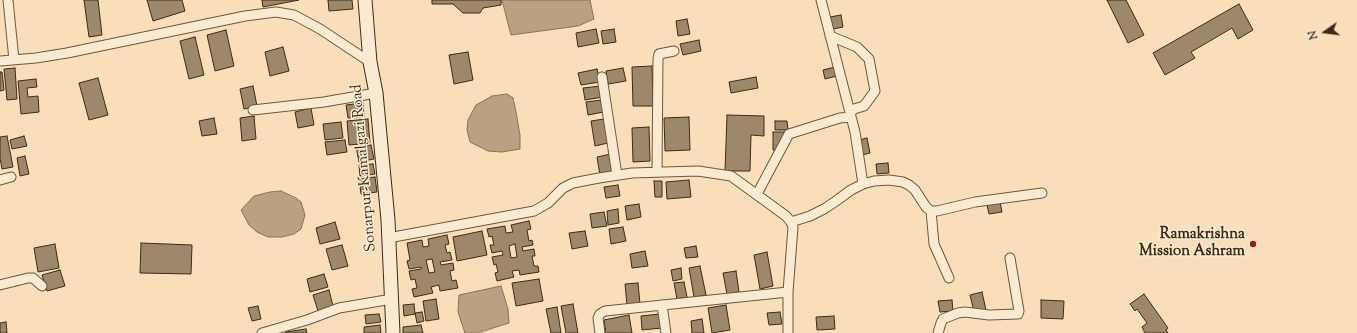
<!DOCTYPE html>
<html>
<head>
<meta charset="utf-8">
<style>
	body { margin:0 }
	#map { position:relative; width:1357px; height:333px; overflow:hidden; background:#f9deb9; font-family:"Sorts Mill Goudy",serif }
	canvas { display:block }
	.north { position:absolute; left:1305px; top:12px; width:40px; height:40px; -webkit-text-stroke:3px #fbead2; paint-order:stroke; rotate:256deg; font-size:11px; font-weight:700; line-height:16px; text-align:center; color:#3c2b17 }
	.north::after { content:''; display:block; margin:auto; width:14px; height:18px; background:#3c2b17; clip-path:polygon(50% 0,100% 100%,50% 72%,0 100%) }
</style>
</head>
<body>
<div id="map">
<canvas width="1357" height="333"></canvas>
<div class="north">N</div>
</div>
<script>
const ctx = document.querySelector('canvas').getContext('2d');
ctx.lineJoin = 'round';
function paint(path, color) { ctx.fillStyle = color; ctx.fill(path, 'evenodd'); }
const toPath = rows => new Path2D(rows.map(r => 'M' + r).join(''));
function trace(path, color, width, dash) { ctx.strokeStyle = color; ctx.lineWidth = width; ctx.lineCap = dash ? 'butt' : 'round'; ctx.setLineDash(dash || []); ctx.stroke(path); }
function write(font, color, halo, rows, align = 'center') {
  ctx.font = font + ' "Sorts Mill Goudy",serif'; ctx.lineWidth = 3; ctx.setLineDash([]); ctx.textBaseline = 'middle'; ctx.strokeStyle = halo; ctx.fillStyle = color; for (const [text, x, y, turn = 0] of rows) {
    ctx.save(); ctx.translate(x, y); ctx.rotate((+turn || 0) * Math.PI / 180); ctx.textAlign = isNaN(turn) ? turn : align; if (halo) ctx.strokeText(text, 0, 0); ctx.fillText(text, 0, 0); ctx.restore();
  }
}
const water = toPath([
	[502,0,590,0,594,19,578,26,511,35,502,0],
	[507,94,513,98,516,112,520,135,520,149,502,152,488,151,470,142,467,130,468,120,476,105,492,96,507,94],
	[281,191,296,198,301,202,305,215,301,229,294,234,282,237,268,237,257,232,249,225,241,210,254,196,270,192,281,191],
	[501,286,508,309,509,323,477,333,465,333,458,312,459,295,501,286]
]);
const building = toPath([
	[84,0,98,0,102,35,89,37,84,0],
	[147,0,182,0,185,11,153,21,147,0],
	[262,0,299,0,263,7,262,0],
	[328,0,352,0,353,9,329,11,328,0],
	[432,0,501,0,501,5,483,8,480,13,463,13,453,4,432,4,432,0],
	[1107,0,1126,0,1144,35,1128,43,1107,0],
	[1239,4,1253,30,1238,39,1232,28,1191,52,1195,58,1165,75,1153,53,1239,4],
	[841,15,843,27,833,29,830,17,841,15],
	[687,19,690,34,678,36,676,21,687,19],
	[596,29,599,43,578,47,576,33,596,29],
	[614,29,616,42,603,44,601,31,614,29],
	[226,30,234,66,215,71,207,35,226,30],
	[195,37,204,75,189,79,180,41,195,37],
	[699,40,701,51,683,55,680,44,699,40],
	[283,47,289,71,270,76,265,52,283,47],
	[468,52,473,80,454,84,449,55,468,52],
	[652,66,653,106,633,106,632,67,652,66],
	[835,67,837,76,825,79,823,70,835,67],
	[15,68,17,99,7,100,4,69,15,68],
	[623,68,626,81,608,84,606,71,623,68],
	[597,69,600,82,581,85,578,73,597,69],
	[0,72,2,72,4,90,0,91,0,72],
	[756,77,758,88,731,93,729,82,756,77],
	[98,78,108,115,89,120,79,83,98,78],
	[36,79,37,87,27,88,28,97,38,96,39,112,21,114,18,81,36,79],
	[253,86,257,106,244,109,240,89,253,86],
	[601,86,603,97,585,100,583,88,601,86],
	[602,100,604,112,588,115,586,102,602,100],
	[363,103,364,117,348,118,346,105,363,103],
	[311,108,314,125,298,128,295,112,311,108],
	[727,115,764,116,764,136,751,135,750,171,725,171,727,115],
	[254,116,256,139,242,141,240,118,254,116],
	[689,117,690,150,665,151,664,118,689,117],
	[214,118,217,134,202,136,199,121,214,118],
	[368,119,370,143,349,145,347,121,368,119],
	[604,119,608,143,595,146,591,121,604,119],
	[775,121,787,121,788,130,775,130,775,121],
	[341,122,343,138,325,140,323,124,341,122],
	[649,127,650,161,633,162,632,128,649,127],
	[773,132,784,132,784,150,773,150,773,132],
	[7,136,13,167,2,169,0,158,0,137,7,136],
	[24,136,27,146,12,149,10,140,24,136],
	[867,138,870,153,862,155,859,140,867,138],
	[345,140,347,152,327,155,325,142,345,140],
	[371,145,374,159,359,162,356,147,371,145],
	[611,154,614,172,600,175,597,157,611,154],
	[25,156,29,174,20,176,17,158,25,156],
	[888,163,889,173,877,174,876,164,888,163],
	[373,164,375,174,360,176,359,165,373,164],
	[375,177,377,192,361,194,359,179,375,177],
	[689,180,691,197,667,199,666,182,689,180],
	[654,181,662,181,662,197,655,197,654,181],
	[618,185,620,196,606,198,604,187,618,185],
	[1000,202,1002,212,989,214,987,205,1000,202],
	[639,204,641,217,627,220,625,206,639,204],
	[618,209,619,223,608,225,607,211,618,209],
	[604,212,607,226,592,228,590,214,604,212],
	[529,221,531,229,527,230,529,241,532,240,533,245,522,247,523,251,534,249,535,256,532,256,534,266,538,266,539,272,520,275,519,270,512,271,514,277,497,281,495,273,498,272,496,264,494,265,492,257,503,255,502,251,492,253,490,245,494,245,492,236,489,237,487,229,505,226,506,233,513,232,511,225,529,221],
	[515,244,517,257,511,258,509,246,515,244],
	[335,222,340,239,320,244,316,228,335,222],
	[623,227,626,241,611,244,609,229,623,227],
	[482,231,487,255,457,261,453,237,482,231],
	[585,231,588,246,572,249,569,233,585,231],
	[447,235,449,244,445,245,447,253,450,252,452,260,440,262,441,265,453,263,454,270,450,271,452,281,456,280,458,288,440,291,439,285,431,287,433,293,414,297,412,289,417,288,415,279,411,280,409,271,421,269,421,267,409,269,407,261,410,260,407,243,422,240,423,247,429,246,428,239,447,235],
	[432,259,435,272,429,273,426,260,432,259],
	[141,243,192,245,191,274,140,273,141,243],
	[55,244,59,268,38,272,34,248,55,244],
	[342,245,348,266,332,270,326,249,342,245],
	[696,246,698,257,686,258,684,248,696,246],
	[645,251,648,266,632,268,630,254,645,251],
	[767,252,773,286,760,289,754,255,767,252],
	[700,266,706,295,694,297,689,268,700,266],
	[681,268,682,279,673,281,671,270,681,268],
	[60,270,65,286,47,291,42,275,60,270],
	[736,271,739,292,727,294,723,273,736,271],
	[324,274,328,287,310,292,307,279,324,274],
	[539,279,543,301,516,306,512,283,539,279],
	[684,282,687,297,677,299,674,283,684,282],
	[638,283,640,304,627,305,625,284,638,283],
	[329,290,333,306,318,311,313,295,329,290],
	[982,292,986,310,974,312,970,295,982,292],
	[1144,294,1168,328,1166,330,1168,333,1145,333,1142,327,1147,323,1137,309,1135,311,1130,304,1144,294],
	[436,299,439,319,426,321,423,301,436,299],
	[952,300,953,311,940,312,938,301,952,300],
	[1041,300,1064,301,1063,319,1041,318,1041,300],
	[414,304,415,314,404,316,403,305,414,304],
	[573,304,578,333,566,333,561,306,573,304],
	[726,305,730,330,712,333,708,308,726,305],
	[258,306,261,319,252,321,248,308,258,306],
	[557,307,561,333,551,333,546,309,557,307],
	[422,312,424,321,417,323,415,313,422,312],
	[780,312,782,324,769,325,767,313,780,312],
	[379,314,381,322,366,324,365,315,379,314],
	[660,314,662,328,642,330,641,316,660,314],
	[629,315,632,333,606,333,604,320,629,315],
	[834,316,835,329,817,330,816,317,834,316],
	[702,319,704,333,692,333,691,321,702,319],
	[6,322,7,333,0,333,0,323,6,322],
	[380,325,381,333,364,333,364,327,380,325],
	[421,325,423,333,403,333,403,327,421,325],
	[306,329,307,333,286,333,285,332,306,329]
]);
const street = toPath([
	[8,0,14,60],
	[821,0,855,132,863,184],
	[830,36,857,47,869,59,875,91,864,106,854,109,850,113],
	[0,61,36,58,67,53,245,16,276,12,294,15,320,29,370,62],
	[602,77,617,175],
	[253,110,324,102,376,93],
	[657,172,658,59,659,54,674,51],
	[0,180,11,177],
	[757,194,789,134,840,118,851,117],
	[931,211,934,244,949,278],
	[791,222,810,216,824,209,836,201,851,190,863,184,874,181,889,180,903,182,909,185,915,190,926,207,931,211,937,211,975,202,1042,193],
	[388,238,534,211,548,203,563,188,573,183,599,178,632,173,664,172,698,171,731,176,786,216,791,222,793,227,788,292,788,333],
	[0,285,28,278,33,278,42,286],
	[662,305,666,333],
	[262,333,307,320,339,308,392,299],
	[600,333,598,318,600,314,605,311,788,292],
	[938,333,941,323,943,319,958,313,965,312,989,315,1018,314,1019,311,1010,258]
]);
const secondary = toPath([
	[365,0,370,62,376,93,388,220,393,333]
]);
const markers = [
	[1253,244,4,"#8f2418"]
];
const streetNames = [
	["Sonarpur-Kamalgazi Road",365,168,-95]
];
const poiNames = [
	["Ramakrishna",1245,235],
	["Mission Ashram",1245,252]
];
paint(water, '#b9a182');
trace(water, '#877257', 1);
paint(building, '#9e886b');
trace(building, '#3c2b17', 1);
trace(street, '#6b5840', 11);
trace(secondary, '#3c2b17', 15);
trace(street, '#fbead2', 9);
trace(secondary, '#fbead2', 13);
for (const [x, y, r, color] of markers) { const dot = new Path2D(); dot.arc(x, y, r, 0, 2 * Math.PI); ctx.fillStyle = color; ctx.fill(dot); trace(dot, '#fbead2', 1.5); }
write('15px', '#3c2b17', '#fbead2', streetNames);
write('bold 15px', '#3c2b17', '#fbead2', poiNames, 'right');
</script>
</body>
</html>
